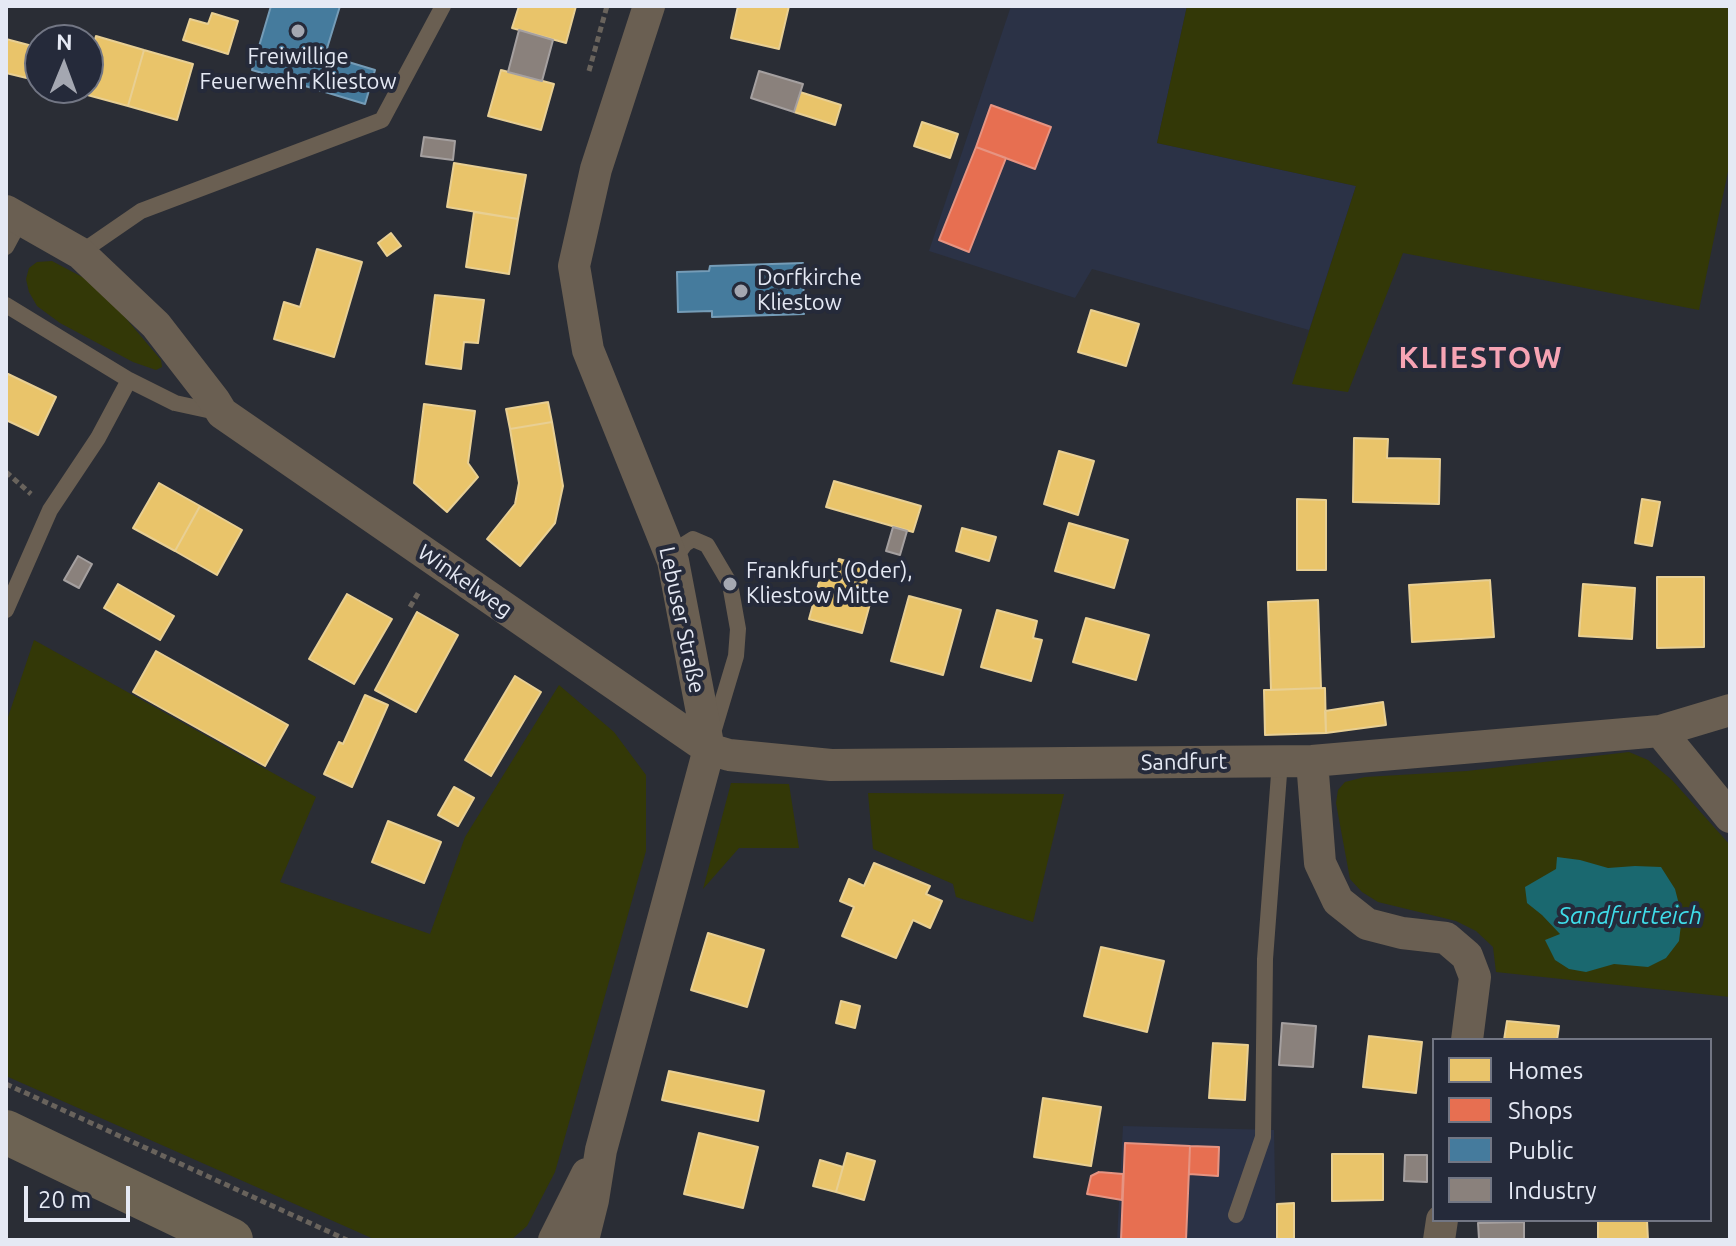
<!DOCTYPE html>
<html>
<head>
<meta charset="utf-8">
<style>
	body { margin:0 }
	#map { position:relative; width:1736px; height:1246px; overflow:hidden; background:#2a2d35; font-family:Ubuntu,sans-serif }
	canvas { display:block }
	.frame { position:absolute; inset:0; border:8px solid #e5e9f4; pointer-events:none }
	.legend { position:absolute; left:1432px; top:1038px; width:280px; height:184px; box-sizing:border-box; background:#252a3a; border:2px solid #727684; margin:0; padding:10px 14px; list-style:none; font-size:24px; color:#e5e9f4 }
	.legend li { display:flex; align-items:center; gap:16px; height:40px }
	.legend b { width:40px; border:2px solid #727684 }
	.north { position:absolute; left:24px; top:24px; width:80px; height:80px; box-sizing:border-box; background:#252a3a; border:2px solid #727684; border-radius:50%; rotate:1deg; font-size:22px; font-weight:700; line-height:32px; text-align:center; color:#e5e9f4 }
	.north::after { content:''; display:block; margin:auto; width:28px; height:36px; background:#a4a7b1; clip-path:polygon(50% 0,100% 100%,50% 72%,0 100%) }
	.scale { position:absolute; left:24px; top:1186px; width:106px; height:36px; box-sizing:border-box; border:4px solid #e5e9f4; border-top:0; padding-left:10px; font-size:24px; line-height:28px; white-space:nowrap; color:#e5e9f4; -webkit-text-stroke:6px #252a3a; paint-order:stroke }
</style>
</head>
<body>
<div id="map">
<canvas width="1736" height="1246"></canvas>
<div class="frame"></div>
<ul class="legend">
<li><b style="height:22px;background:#e9c46a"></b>Homes</li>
<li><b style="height:22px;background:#e76f51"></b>Shops</li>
<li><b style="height:22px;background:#457b9d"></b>Public</li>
<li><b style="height:22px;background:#8a817c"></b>Industry</li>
</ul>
<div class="north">N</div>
<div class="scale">20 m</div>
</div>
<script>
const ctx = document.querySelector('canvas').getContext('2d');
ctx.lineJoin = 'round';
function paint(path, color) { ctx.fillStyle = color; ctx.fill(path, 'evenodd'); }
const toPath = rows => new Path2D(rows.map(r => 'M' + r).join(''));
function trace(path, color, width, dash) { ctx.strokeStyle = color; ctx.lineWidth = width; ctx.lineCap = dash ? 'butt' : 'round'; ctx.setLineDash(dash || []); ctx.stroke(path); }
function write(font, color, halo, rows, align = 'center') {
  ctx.font = font + ' Ubuntu,sans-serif'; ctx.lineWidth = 8; ctx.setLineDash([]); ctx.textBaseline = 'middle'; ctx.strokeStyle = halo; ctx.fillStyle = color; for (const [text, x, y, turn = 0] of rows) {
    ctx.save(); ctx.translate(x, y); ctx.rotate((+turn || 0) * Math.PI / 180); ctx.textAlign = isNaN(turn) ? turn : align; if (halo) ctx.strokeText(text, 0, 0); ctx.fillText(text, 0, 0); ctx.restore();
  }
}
const built = toPath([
	[1011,6,1187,6,1157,143,1356,186,1309,330,1092,269,1075,298,929,251],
	[1123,1126,1274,1130,1276,1240,1117,1240]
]);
const green = toPath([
	[1187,6,1730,6,1730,162,1699,310,1403,253,1348,392,1292,384,1356,186,1157,143],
	[52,261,86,279,118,309,161,360,162,367,156,370,133,362,60,323,37,306,29,292,26,279,29,268,37,262],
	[34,640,316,797,280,882,430,934,465,837,559,685,614,732,646,775,646,851,555,1172,527,1226,511,1240,376,1240,6,1076,6,723],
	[1629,752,1648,760,1672,780,1730,845,1730,997,1496,972,1493,947,1476,931,1456,921,1378,902,1362,892,1350,879,1336,803,1338,790,1345,782,1365,777,1467,771],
	[731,783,789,784,799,848,739,848,703,889],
	[868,793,1064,794,1033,922,956,897,953,884,873,849]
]);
const water = toPath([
	[1557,857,1580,860,1608,868,1635,866,1661,867,1675,889,1682,916,1679,941,1666,958,1648,967,1614,964,1586,972,1569,969,1555,960,1545,940,1560,934,1542,915,1527,903,1525,887,1556,869]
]);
const homes = toPath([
	[519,6,576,6,566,43,512,28,519,6],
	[738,6,789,6,779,49,731,38,738,6],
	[212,13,238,21,228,54,183,40,190,19,208,24,212,13],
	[96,36,144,50,128,106,80,93,81,88,88,88,88,63,96,36],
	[6,39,40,48,39,81,6,73,6,39],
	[144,50,193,64,177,120,128,106,144,50],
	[501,70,554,84,541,130,488,116,501,70],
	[800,92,841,105,835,125,794,112,800,92],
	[922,122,958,134,950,158,914,146,922,122],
	[454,163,526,175,518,219,447,207,454,163],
	[474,212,518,219,509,274,466,267,474,212],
	[391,233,401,246,387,256,378,243,391,233],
	[317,249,362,262,334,357,274,339,284,302,300,307,317,249],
	[435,295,484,300,478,343,464,342,461,369,426,364,435,295],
	[1091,310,1139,324,1126,366,1078,352,1091,310],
	[6,373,56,397,38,435,6,420,6,373],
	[548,402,552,422,510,429,506,409,548,402],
	[424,404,475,411,468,463,478,477,447,512,414,483,424,404],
	[552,422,563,486,555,523,520,566,487,539,515,504,519,483,510,429,552,422],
	[1354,438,1388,439,1387,458,1440,459,1439,504,1353,502,1354,438],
	[1059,451,1094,461,1078,515,1044,504,1059,451],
	[834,481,921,506,913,532,826,507,834,481],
	[159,483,200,506,175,551,133,528,159,483],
	[1297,499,1326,500,1326,570,1297,570,1297,499],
	[1642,499,1660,502,1652,546,1635,543,1642,499],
	[200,506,242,530,217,575,175,551,200,506],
	[1069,523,1128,540,1114,588,1055,571,1069,523],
	[962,528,996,537,989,561,956,551,962,528],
	[839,559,870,568,865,587,833,578,839,559],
	[821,575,874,589,862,633,809,619,821,575],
	[1657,577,1704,577,1704,647,1657,648,1657,577],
	[1490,580,1494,637,1412,642,1409,585,1490,580],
	[118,584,174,616,160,640,104,608,118,584],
	[1583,584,1635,588,1632,639,1579,636,1583,584],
	[347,594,392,619,354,684,309,659,347,594],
	[909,596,961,610,943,675,891,661,909,596],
	[1318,600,1321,688,1271,690,1268,602,1318,600],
	[997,610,1037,621,1033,638,1042,640,1031,681,981,667,997,610],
	[417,612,458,635,416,712,375,690,417,612],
	[1086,618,1149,635,1136,680,1073,662,1086,618],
	[156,651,288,725,265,766,133,692,156,651],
	[515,676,541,692,491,776,465,760,515,676],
	[1325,688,1326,733,1265,735,1264,690,1325,688],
	[365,695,388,705,352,787,324,774,339,742,343,744,365,695],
	[1383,702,1386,725,1326,733,1325,711,1383,702],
	[454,787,474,798,458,826,438,815,454,787],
	[388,821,441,842,424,883,372,862,388,821],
	[874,863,930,886,926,894,942,901,930,928,913,920,896,958,842,936,854,907,840,901,849,879,864,886,874,863],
	[708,933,764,950,747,1007,691,990,708,933],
	[1101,947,1164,961,1147,1032,1084,1016,1101,947],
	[841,1001,860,1006,855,1028,836,1023,841,1001],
	[1507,1021,1559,1026,1557,1040,1504,1040,1507,1021],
	[1369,1036,1422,1042,1416,1093,1363,1087,1369,1036],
	[1213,1043,1248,1045,1245,1100,1209,1098,1213,1043],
	[669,1071,764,1091,758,1121,662,1100,669,1071],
	[1043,1098,1101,1107,1091,1166,1034,1157,1043,1098],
	[699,1133,758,1147,743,1208,684,1194,699,1133],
	[847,1153,875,1161,864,1200,836,1192,847,1153],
	[1332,1154,1383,1154,1383,1200,1332,1201,1332,1154],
	[820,1160,843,1167,836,1192,813,1186,820,1160],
	[1294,1203,1294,1240,1277,1240,1277,1204,1294,1203],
	[1598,1220,1647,1220,1648,1240,1598,1240,1598,1220]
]);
const shops = toPath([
	[991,105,1051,127,1035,169,976,147,991,105],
	[976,147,1006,158,969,252,939,240,976,147],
	[1125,1143,1190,1146,1186,1240,1121,1240,1125,1143],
	[1190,1146,1219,1147,1218,1176,1189,1174,1190,1146],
	[1099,1172,1123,1174,1122,1200,1087,1194,1091,1176,1099,1172]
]);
const public = toPath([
	[271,6,340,6,325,55,375,70,365,104,252,70,271,6],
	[803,263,804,314,712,317,712,311,678,312,677,272,709,271,710,266,803,263]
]);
const industry = toPath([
	[519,30,553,40,542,81,508,72,519,30],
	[759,71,803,84,794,112,751,98,759,71],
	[424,137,455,141,453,160,421,156,424,137],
	[893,527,907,531,900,555,886,551,893,527],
	[78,556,92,564,79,588,64,580,78,556],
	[1282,1023,1316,1026,1313,1067,1279,1065,1282,1023],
	[1405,1155,1427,1155,1427,1182,1404,1181,1405,1155],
	[1524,1222,1524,1239,1479,1239,1478,1223,1524,1222]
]);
const path = toPath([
	[589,71,607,6],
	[6,472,31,494],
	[410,607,420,590],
	[6,1084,347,1240]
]);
const service = toPath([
	[6,247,21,219],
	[80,253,141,211,382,120,443,6],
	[6,305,129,380,175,403,221,413],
	[673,561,685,544,693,539,707,545,730,584,738,629,736,656,712,736],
	[6,610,50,510,98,438,129,380],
	[1236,1215,1263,1137,1265,959,1280,761]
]);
const minor = toPath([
	[6,211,80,253,156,325,214,400,222,413,709,749,729,755,831,765,1312,761,1660,731,1730,710],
	[1660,731,1730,817],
	[1312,761,1320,863,1338,901,1367,924,1402,933,1446,938,1467,956,1475,977,1467,1040],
	[554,1240,587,1174],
	[583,1240,593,1200,601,1150,709,749,673,561,588,350,574,266,596,169,649,6],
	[1439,1240,1442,1220]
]);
const primary = toPath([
	[6,1132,231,1240]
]);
const markers = [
	[298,31,8,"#a4a7b1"],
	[741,291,8,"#a4a7b1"],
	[730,584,8,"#a4a7b1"]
];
const poiNames = [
	["Freiwillige",298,57,"center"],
	["Feuerwehr Kliestow",298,82,"center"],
	["Dorfkirche",757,278],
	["Kliestow",757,303],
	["Frankfurt (Oder),",746,571],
	["Kliestow Mitte",746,596]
];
const streetNames = [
	["Winkelweg",465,581,35],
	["Lebuser Straße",682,620,78],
	["Sandfurt",1184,762,-1]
];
const waterNames = [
	["Sandfurtteich",1630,916]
];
const districtNames = [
	["KLIESTOW",1481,358]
];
paint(built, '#2b3246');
paint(green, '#333807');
paint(water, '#1a686f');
paint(homes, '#e9c46a');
trace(homes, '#e8cf93', 2);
paint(shops, '#e76f51');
trace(shops, '#e69482', 2);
paint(public, '#457b9d');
trace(public, '#759cb7', 2);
paint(industry, '#8a817c');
trace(industry, '#a5a0a0', 2);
trace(path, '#69635c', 5, [6, 4]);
trace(service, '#6a5f52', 16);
trace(minor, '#6a5f52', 32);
trace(primary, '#6d6353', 44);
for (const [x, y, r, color] of markers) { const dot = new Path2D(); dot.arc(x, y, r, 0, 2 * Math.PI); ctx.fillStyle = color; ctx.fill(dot); trace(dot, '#252a3a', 3); }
write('22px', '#e5e9f4', '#252a3a', poiNames, 'left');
write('22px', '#e5e9f4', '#252a3a', streetNames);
write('italic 24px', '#3fddea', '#252a3a', waterNames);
ctx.letterSpacing = '2px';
write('bold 30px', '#f7a4b4', '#252a3a', districtNames);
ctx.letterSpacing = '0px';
</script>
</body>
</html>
